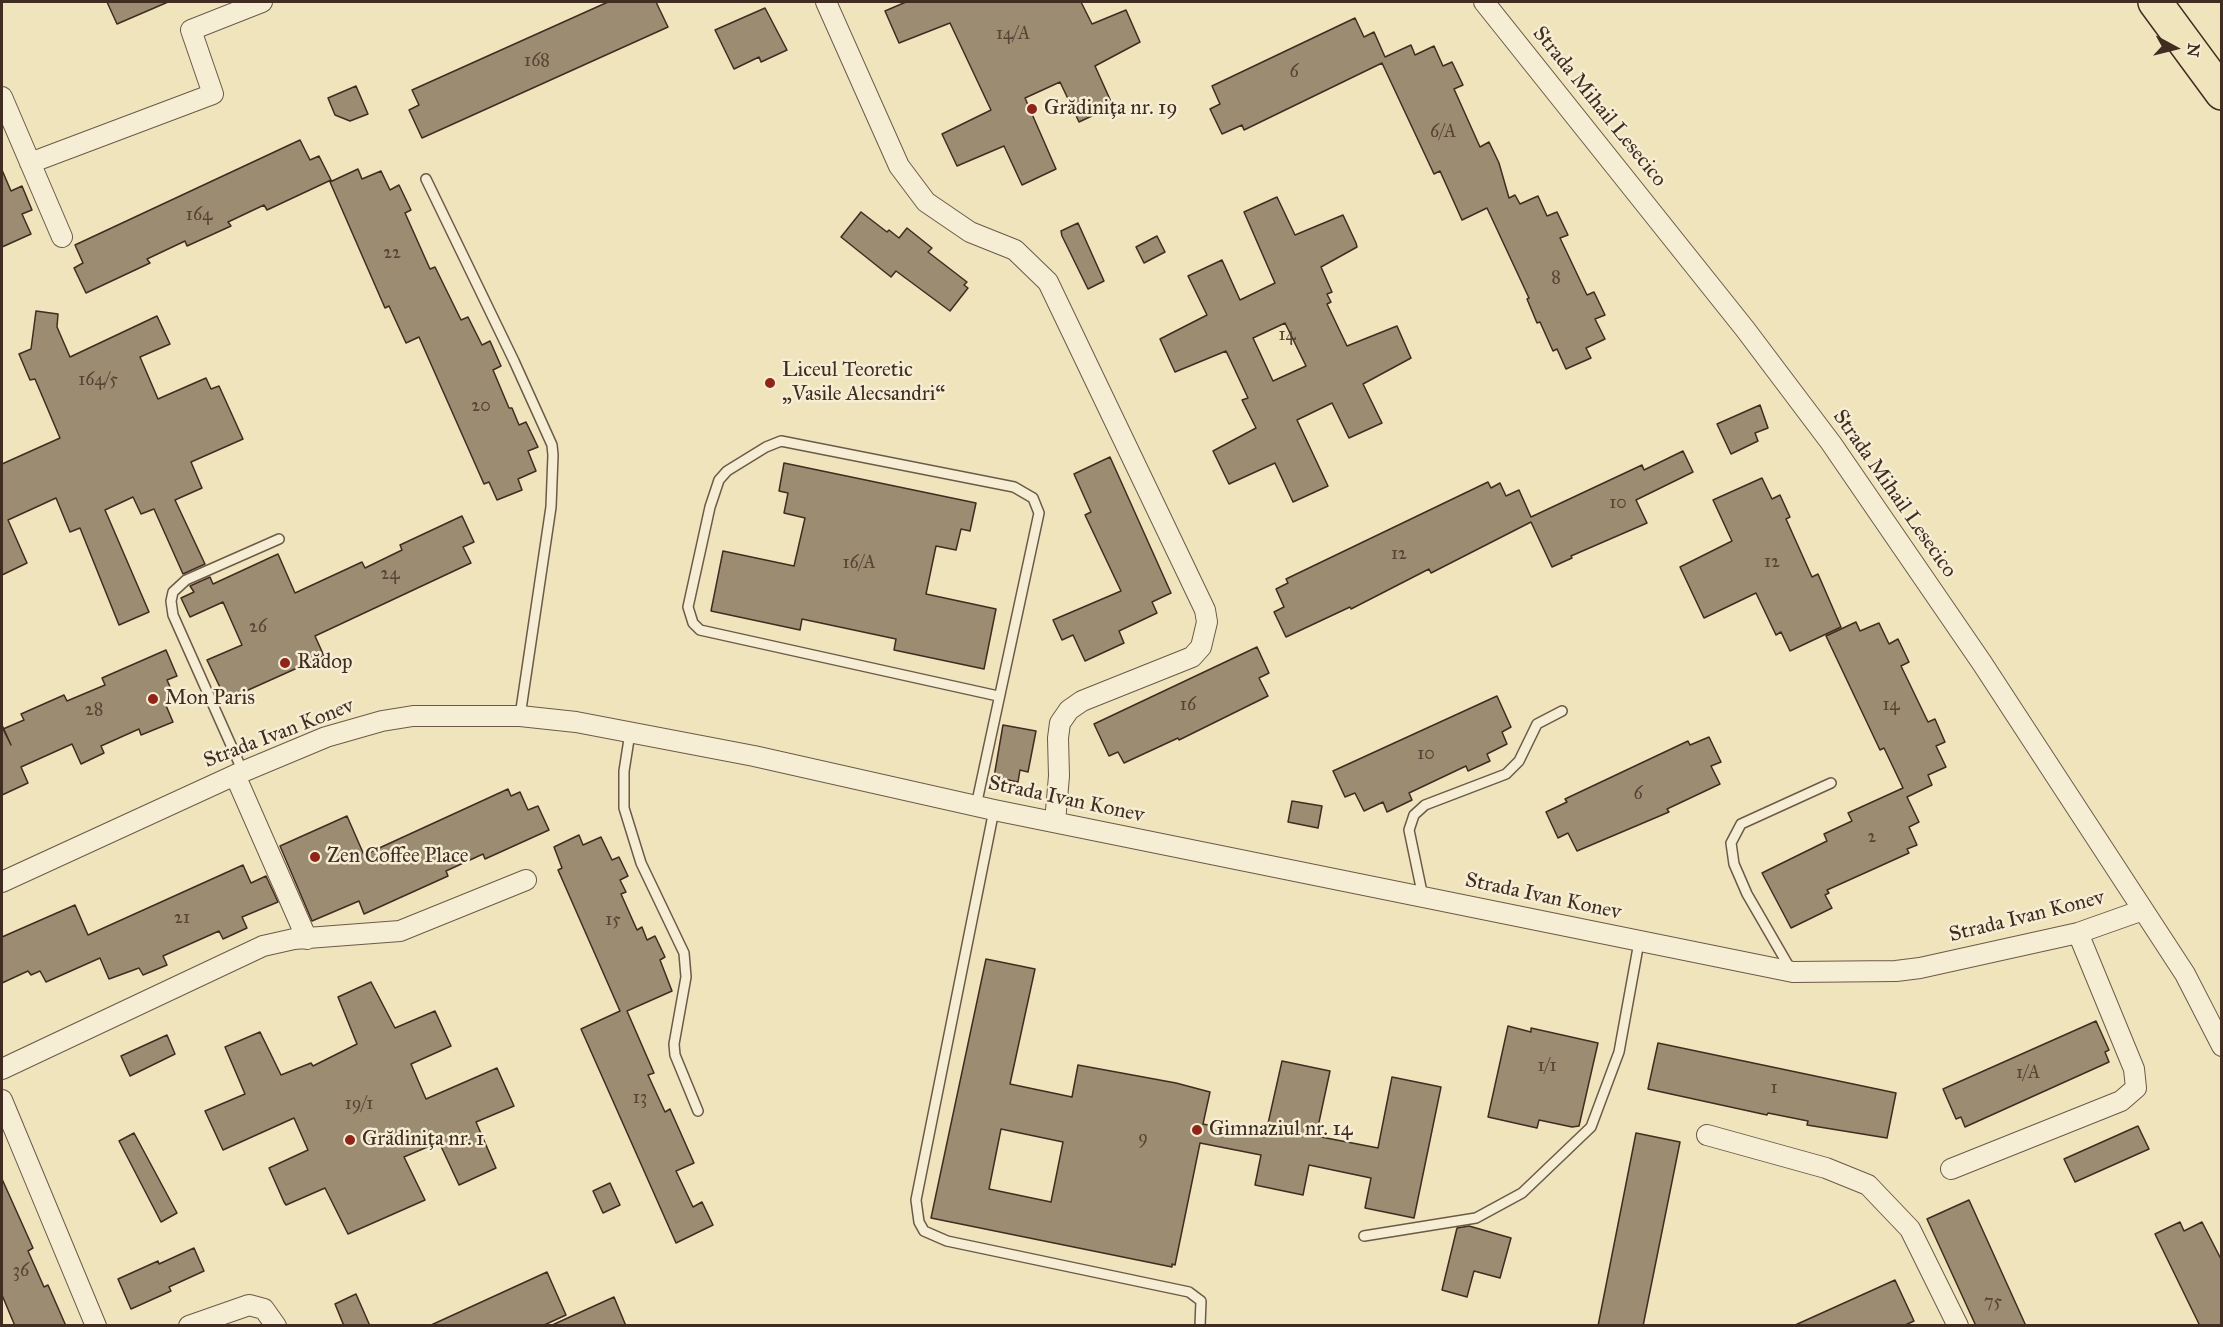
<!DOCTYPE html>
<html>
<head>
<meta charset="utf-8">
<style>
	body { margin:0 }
	#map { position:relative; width:2223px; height:1327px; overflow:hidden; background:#f0e4bd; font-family:"IM FELL Great Primer",serif }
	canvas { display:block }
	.frame { position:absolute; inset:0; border:3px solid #402c21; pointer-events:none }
	.north { position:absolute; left:2145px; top:18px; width:60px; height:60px; -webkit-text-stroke:4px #f5edd4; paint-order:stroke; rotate:97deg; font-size:16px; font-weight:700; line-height:24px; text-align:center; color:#402c21 }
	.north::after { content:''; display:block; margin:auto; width:21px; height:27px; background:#402c21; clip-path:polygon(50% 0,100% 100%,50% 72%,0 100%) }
</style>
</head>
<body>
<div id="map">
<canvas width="2223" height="1327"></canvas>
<div class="frame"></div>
<div class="north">N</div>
</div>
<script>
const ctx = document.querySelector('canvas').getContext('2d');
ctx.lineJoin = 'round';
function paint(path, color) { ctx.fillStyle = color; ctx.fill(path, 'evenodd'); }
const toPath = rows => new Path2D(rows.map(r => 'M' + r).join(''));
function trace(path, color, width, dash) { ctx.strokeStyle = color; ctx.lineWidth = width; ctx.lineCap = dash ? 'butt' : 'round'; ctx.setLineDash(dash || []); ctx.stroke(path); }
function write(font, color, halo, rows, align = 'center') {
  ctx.font = font + ' "IM FELL Great Primer",serif'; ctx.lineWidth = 5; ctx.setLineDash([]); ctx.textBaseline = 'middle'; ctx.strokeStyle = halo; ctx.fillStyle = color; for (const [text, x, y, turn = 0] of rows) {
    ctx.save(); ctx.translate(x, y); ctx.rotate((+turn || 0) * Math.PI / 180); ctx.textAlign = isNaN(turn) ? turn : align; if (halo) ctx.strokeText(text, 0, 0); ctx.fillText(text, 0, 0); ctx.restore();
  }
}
const building = toPath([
	[107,2,168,2,117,24,107,2],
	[608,2,656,2,668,27,422,138,409,110,419,105,412,90,608,2],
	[906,2,1081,2,1092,24,1126,10,1140,42,1095,66,1113,106,1079,122,1060,82,1025,98,1056,169,1022,185,1004,146,957,166,942,134,991,110,950,23,899,43,885,11,906,2],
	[765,8,787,50,761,62,759,57,734,69,715,30,765,8],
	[1355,18,1364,37,1374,32,1385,57,1411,45,1415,55,1434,46,1443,66,1452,62,1463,85,1454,89,1480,147,1489,142,1499,163,1509,198,1515,195,1520,204,1538,196,1547,216,1557,212,1568,235,1560,238,1587,295,1594,292,1605,315,1595,319,1605,339,1586,348,1591,358,1566,369,1557,349,1553,351,1540,322,1537,323,1527,299,1529,298,1487,208,1462,220,1440,171,1434,174,1382,63,1244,130,1242,125,1222,134,1210,109,1220,104,1212,86,1355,18],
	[356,86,368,114,350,121,335,115,328,98,356,86],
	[300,140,310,160,319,156,331,180,267,210,264,205,228,222,231,226,187,246,185,241,147,259,150,263,86,293,74,268,83,263,75,245,300,140],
	[358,169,362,179,381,171,390,190,399,185,411,210,405,213,430,269,435,267,461,320,468,317,482,345,490,341,501,366,493,370,509,408,512,408,519,425,526,422,538,447,528,451,536,471,518,479,522,490,497,500,489,482,484,484,419,337,406,343,389,306,385,308,330,182,358,169],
	[2,170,11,191,22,186,32,210,22,214,31,234,2,247,2,170],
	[1277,197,1295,235,1343,215,1356,243,1357,247,1321,267,1332,292,1327,294,1331,302,1327,304,1347,346,1397,326,1411,358,1363,384,1382,423,1349,438,1332,403,1297,420,1328,486,1293,502,1275,463,1229,484,1213,451,1256,428,1242,400,1248,398,1226,351,1175,372,1160,339,1207,315,1188,276,1222,260,1240,300,1275,283,1244,212,1277,197],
	[1285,323,1306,366,1273,381,1253,338,1285,323],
	[861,212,887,232,889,230,899,238,907,228,932,248,928,252,967,282,964,285,968,288,950,311,896,271,891,277,841,237,861,212],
	[1078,223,1104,281,1088,289,1062,236,1061,231,1078,223],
	[1157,236,1165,252,1144,263,1136,247,1157,236],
	[36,311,58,314,57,327,70,357,157,316,170,344,140,357,158,399,206,378,211,389,219,386,243,439,191,462,202,488,175,500,205,564,183,574,154,509,141,514,133,497,105,510,149,612,119,625,80,528,70,532,56,498,8,520,27,563,2,575,2,464,60,438,35,379,30,380,19,354,31,349,36,311],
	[1760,405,1768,428,1755,433,1758,441,1731,454,1717,424,1760,405],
	[1683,451,1693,472,1636,500,1647,523,1571,556,1572,558,1552,567,1531,522,1431,573,1429,569,1351,609,1350,607,1286,637,1274,612,1284,607,1276,589,1288,583,1286,579,1488,482,1491,488,1500,483,1506,496,1519,490,1531,517,1642,465,1644,470,1683,451],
	[1110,457,1171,593,1152,602,1157,613,1119,631,1124,643,1085,661,1073,635,1062,640,1053,620,1121,591,1085,515,1091,512,1074,474,1110,457],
	[784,463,976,503,970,531,961,529,956,550,936,546,926,594,996,609,984,669,894,650,896,639,802,619,800,630,711,611,723,551,794,566,805,518,784,513,788,493,779,491,784,463],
	[1762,478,1772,499,1780,495,1790,517,1786,519,1812,577,1818,574,1841,627,1790,651,1781,632,1776,635,1756,593,1704,618,1680,567,1732,541,1713,500,1762,478],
	[462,516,474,542,463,547,471,563,315,636,324,656,226,700,207,660,242,645,223,602,190,617,181,598,194,592,190,586,210,577,213,584,278,554,295,593,362,562,365,568,402,550,400,545,462,516],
	[1856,622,1860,631,1879,623,1889,644,1898,639,1909,662,1901,666,1928,722,1935,719,1945,742,1936,746,1946,767,1928,775,1932,785,1907,797,1919,822,1909,827,1917,845,1907,849,1909,853,1827,890,1829,893,1825,895,1832,908,1791,928,1762,873,1827,841,1824,834,1852,821,1848,813,1903,788,1884,748,1880,750,1826,636,1856,622],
	[1257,647,1269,673,1259,678,1268,696,1179,740,1178,738,1124,763,1118,752,1109,756,1094,724,1257,647],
	[166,650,177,676,167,680,175,698,165,703,173,722,141,735,139,729,101,746,104,753,81,764,72,744,21,767,28,783,2,795,2,725,11,745,3,729,24,720,21,714,64,695,67,701,105,685,102,678,166,650],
	[1497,696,1511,727,1502,732,1507,744,1487,754,1490,761,1468,771,1466,766,1409,793,1412,800,1387,812,1383,802,1364,811,1355,793,1345,797,1333,771,1497,696],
	[1003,725,1036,731,1028,772,1020,770,1018,782,994,777,1003,725],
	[1709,737,1721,762,1711,766,1720,784,1667,809,1669,812,1577,851,1568,833,1558,838,1546,812,1567,802,1565,799,1688,741,1690,745,1709,737],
	[508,789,511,796,520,792,528,810,538,806,549,830,485,859,483,854,446,871,448,876,364,914,359,901,312,921,280,846,347,816,364,855,508,789],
	[1292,801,1322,806,1318,828,1288,822,1292,801],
	[579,835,583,845,601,837,612,860,619,857,628,876,620,880,626,892,621,894,637,930,642,927,647,940,655,936,665,957,660,960,672,991,627,1011,654,1073,648,1075,665,1112,670,1109,694,1163,676,1171,693,1207,702,1202,713,1225,676,1243,581,1029,620,1011,558,870,562,868,554,847,579,835],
	[243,865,251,883,266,876,278,902,242,917,247,928,223,939,219,931,163,956,167,965,143,975,139,968,109,979,100,958,46,982,40,971,31,975,28,971,2,983,2,937,75,905,88,935,243,865],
	[986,959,1035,969,1010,1084,1072,1097,1078,1065,1176,1083,1210,1092,1203,1124,1265,1137,1282,1061,1330,1071,1316,1136,1378,1148,1392,1077,1441,1087,1414,1218,1365,1208,1371,1178,1309,1165,1303,1195,1255,1185,1261,1155,1200,1143,1175,1265,1172,1264,1172,1267,931,1218,986,959],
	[1001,1129,1063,1142,1051,1202,989,1189,1001,1129],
	[371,982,395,1028,435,1011,451,1046,411,1064,426,1099,497,1068,514,1106,476,1122,496,1168,459,1185,439,1142,404,1157,425,1200,348,1234,325,1188,286,1205,284,1202,269,1168,308,1150,294,1118,223,1150,205,1111,245,1094,225,1047,260,1032,281,1075,311,1063,313,1066,357,1044,338,997,371,982],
	[2096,1021,2109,1050,2105,1052,2109,1062,1965,1127,1961,1117,1956,1119,1943,1089,2096,1021],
	[1508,1026,1531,1032,1531,1028,1598,1043,1579,1126,1572,1127,1539,1120,1537,1128,1488,1117,1508,1026],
	[167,1035,175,1054,130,1076,121,1056,167,1035],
	[1658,1043,1896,1093,1887,1138,1807,1125,1808,1121,1768,1113,1767,1115,1648,1089,1658,1043],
	[2138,1126,2149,1149,2075,1182,2064,1159,2138,1126],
	[134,1133,177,1213,161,1222,119,1141,134,1133],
	[1636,1133,1680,1142,1643,1326,1598,1326,1636,1133],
	[2,1179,33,1248,28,1251,44,1287,48,1285,66,1326,15,1326,2,1295,2,1179],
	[610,1183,620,1205,603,1213,593,1191,610,1183],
	[1969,1200,2026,1326,1976,1326,1927,1219,1969,1200],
	[2180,1222,2184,1231,2202,1222,2222,1261,2222,1326,2200,1326,2155,1234,2180,1222],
	[1469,1226,1511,1238,1500,1278,1474,1271,1467,1297,1442,1290,1457,1228,1469,1226],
	[194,1248,204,1271,169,1287,171,1291,131,1309,118,1279,158,1261,159,1264,194,1248],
	[547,1272,566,1315,542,1326,429,1326,547,1272],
	[1895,1280,1914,1321,1903,1326,1793,1326,1895,1280],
	[356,1294,370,1326,344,1326,335,1304,356,1294],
	[614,1297,626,1326,550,1326,614,1297]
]);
const lane = toPath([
	[426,179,514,361,552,445,553,455,551,507,520,716],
	[630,733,624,771,624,808,641,863,684,953,686,977,674,1044,675,1055,698,1111],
	[243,772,173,615,171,601,173,592,186,580,279,539],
	[976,806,1039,513,1033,498,1014,487,781,441,766,447,727,471,719,480,710,507,688,607,693,623,700,630,998,696],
	[994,810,916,1200,919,1222,924,1231,947,1241,1189,1292,1201,1301,1200,1326],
	[1423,897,1409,830,1414,815,1425,805,1506,774,1519,761,1537,724,1562,711],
	[1791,970,1747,894,1734,864,1731,843,1741,824,1831,783],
	[1364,1236,1476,1218,1522,1193,1591,1127,1619,1052,1639,942]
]);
const street = toPath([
	[826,2,899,166,926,202,970,232,1015,250,1048,282,1205,610,1207,622,1201,647,1192,657,1082,701,1069,710,1060,723,1058,738,1059,776,1055,822],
	[1484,2,1745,329,1831,443,1982,663,2185,974,2222,1046],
	[2,97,62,237],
	[30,163,213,94,191,30,262,2],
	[235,775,307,939],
	[2,882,235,775,326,737,382,721,413,716,520,716,576,722,754,756,994,810,1793,972,1896,971,1920,968,2078,933,2143,910],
	[2,1069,263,946,294,939,400,931,526,880],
	[2,1100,96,1326],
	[1707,1135,1826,1168,1868,1185,1910,1229,1958,1326],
	[1951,1169,2121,1101,2136,1088,2134,1069,2078,933],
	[189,1326,249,1305,264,1309,276,1326]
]);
const highway = toPath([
	[2155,2,2222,93]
]);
const markers = [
	[1032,109,6,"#8f2418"],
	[770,383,6,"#8f2418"],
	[285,663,6,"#8f2418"],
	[153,699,6,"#8f2418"],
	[315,857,6,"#8f2418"],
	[1197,1130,6,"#8f2418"],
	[350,1140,6,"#8f2418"]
];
const numberNames = [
	["14/A",1013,35],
	["168",537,62],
	["6",1294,73],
	["6/A",1443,133],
	["164",199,216],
	["22",392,254],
	["8",1556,279],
	["14",1287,336],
	["164/5",98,381],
	["20",481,407],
	["10",1618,504],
	["12",1399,555],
	["12",1772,563],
	["16/A",859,564],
	["24",390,575],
	["26",258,628],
	["16",1188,706],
	["14",1891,706],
	["28",94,711],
	["10",1426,755],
	["6",1638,795],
	["2",1872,838],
	["21",182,919],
	["15",613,921],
	["1/1",1547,1067],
	["1/A",2028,1074],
	["1",1774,1089],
	["13",640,1099],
	["19/1",359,1105],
	["9",1143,1139],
	["36",21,1272],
	["75",1993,1303]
];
const streetNames = [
	["Strada Mihail Lesecico",1599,107,51],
	["Strada Mihail Lesecico",1894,494,55],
	["Strada Ivan Konev",279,734,-21],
	["Strada Ivan Konev",1066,800,12],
	["Strada Ivan Konev",1543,897,12],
	["Strada Ivan Konev",2027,917,-14]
];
const poiNames = [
	["Grădinița nr. 19",1044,109],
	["Liceul Teoretic",782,371],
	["„Vasile Alecsandri“",782,395],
	["Rădop",297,663],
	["Mon Paris",165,699],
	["Zen Coffee Place",327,857],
	["Gimnaziul nr. 14",1209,1130],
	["Grădinița nr. 1",362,1140]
];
paint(building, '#9c8c72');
trace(building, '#402c21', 1.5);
trace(lane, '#6c5a48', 12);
trace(street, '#6c5a48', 22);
trace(highway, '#402c21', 36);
trace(lane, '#f5edd4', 9);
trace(street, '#f5edd4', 20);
trace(highway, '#f0e4bd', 33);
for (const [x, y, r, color] of markers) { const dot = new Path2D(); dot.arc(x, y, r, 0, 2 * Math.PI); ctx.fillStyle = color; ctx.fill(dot); trace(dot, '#f5edd4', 2); }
write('18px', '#574435', null, numberNames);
write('21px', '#402c21', '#f5edd4', streetNames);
write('21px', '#402c21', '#f5edd4', poiNames, 'left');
</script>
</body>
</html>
